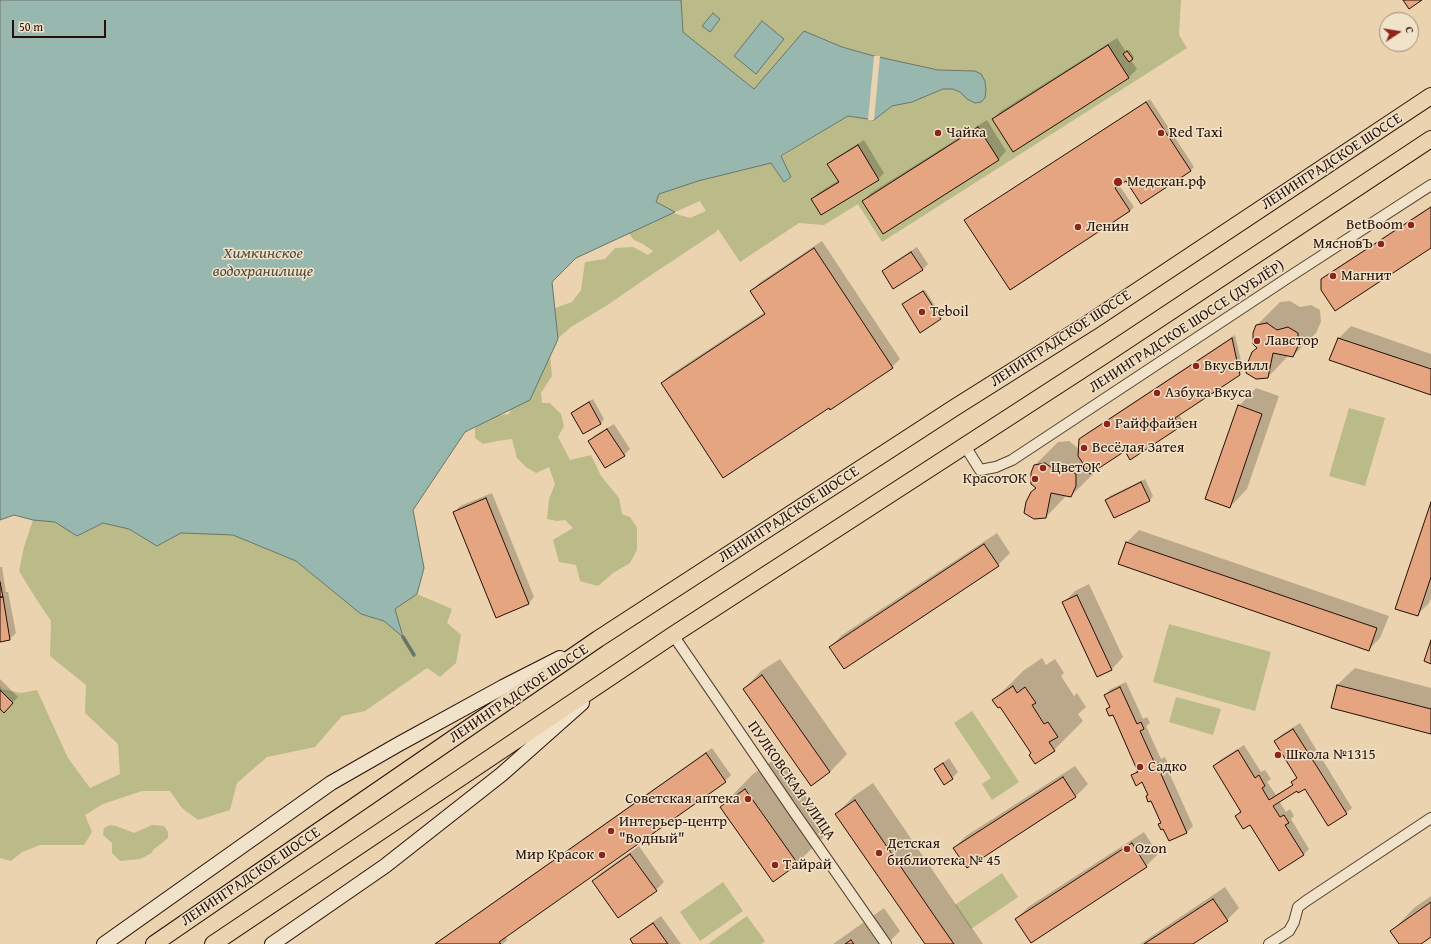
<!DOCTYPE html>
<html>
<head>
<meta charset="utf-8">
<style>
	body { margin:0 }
	#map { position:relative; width:1431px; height:944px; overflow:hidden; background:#ead3ae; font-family:"Gentium Book Plus",serif }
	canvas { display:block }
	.north { position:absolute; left:1379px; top:12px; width:40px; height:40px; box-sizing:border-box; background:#f1e2ca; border:1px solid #a08e7c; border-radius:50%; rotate:78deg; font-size:11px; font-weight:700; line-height:16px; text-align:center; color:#261007 }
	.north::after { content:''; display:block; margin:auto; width:14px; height:18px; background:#8f2418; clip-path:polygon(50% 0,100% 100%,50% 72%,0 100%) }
	.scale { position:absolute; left:12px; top:20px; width:94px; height:18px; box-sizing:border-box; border:2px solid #261007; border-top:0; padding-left:5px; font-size:12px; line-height:14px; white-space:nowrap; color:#261007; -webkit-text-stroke:3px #f1e2ca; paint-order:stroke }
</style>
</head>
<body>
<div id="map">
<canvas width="1431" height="944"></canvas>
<div class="north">С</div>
<div class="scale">50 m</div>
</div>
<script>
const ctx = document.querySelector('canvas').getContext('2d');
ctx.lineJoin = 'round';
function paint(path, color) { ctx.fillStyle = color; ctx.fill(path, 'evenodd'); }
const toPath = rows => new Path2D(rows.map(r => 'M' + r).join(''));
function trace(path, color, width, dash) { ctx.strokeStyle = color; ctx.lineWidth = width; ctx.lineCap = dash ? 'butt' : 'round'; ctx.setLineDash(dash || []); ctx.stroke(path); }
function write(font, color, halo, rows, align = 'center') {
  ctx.font = font + ' "Gentium Book Plus",serif'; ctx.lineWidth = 3; ctx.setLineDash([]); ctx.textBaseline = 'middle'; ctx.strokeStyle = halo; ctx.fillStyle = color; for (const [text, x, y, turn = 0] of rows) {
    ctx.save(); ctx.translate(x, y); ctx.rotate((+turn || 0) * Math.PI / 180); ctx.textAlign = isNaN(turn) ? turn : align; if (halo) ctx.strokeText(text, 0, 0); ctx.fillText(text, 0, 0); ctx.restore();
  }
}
const green = toPath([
	[681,0,1181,0,1179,35,1187,48,882,242,858,204,824,225,799,223,740,262,718,229,716,232,651,275,609,304,571,327,549,346,552,376,541,393,542,403,550,403,561,414,564,426,558,437,570,460,591,455,601,476,619,498,622,514,630,517,637,528,637,550,630,563,613,573,598,586,580,581,576,565,559,562,553,540,573,528,565,520,557,521,547,519,549,499,555,484,549,467,536,473,526,467,517,458,512,439,497,441,483,444,475,438,475,428,487,417,509,414,544,312,572,302,581,290,585,262,605,259,615,248,633,247,648,255,653,251,643,244,634,240,626,230,656,217,673,213,690,218,706,211,700,201,675,212,656,202,659,194,698,181,771,163,784,182,791,177,781,157,848,116,874,120,892,106,912,102,943,89,953,89,960,92,967,99,968,70,938,70,874,56,842,47,754,89,683,32],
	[1349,408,1385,418,1365,486,1329,476],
	[33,520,55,522,77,536,103,523,129,529,157,546,181,533,233,535,296,561,361,614,384,621,403,636,395,609,417,594,452,609,447,623,461,635,456,663,440,677,427,668,365,711,342,716,315,747,267,757,237,783,230,810,198,820,182,808,170,791,142,791,103,804,85,815,92,832,84,845,40,845,22,852,11,861,0,858,0,685,2,689,21,693,37,690,68,758,90,788,120,774,118,744,85,713,86,685,50,656,51,621,35,597,19,571,24,547],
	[1169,624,1271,652,1255,711,1153,682],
	[1176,697,1221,709,1213,735,1169,722],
	[972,711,1019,782,992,800,982,784,991,778,954,723],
	[110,825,116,826,134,833,152,825,164,826,168,832,168,838,153,850,152,853,140,859,120,861,112,853,112,843,103,835,104,828],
	[1002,873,1018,897,971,929,955,905],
	[723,882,743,911,700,941,680,912],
	[747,916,765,941,761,944,708,944]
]);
const water = toPath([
	[0,0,681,0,683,32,754,89,804,31,842,47,874,56,938,70,975,71,981,74,985,81,986,90,985,98,981,102,975,103,967,99,960,92,953,89,943,89,912,102,892,106,874,120,848,116,781,156,791,177,784,182,771,163,698,181,659,194,656,202,675,212,673,213,576,258,552,282,558,339,530,400,465,432,413,510,424,568,417,594,395,609,403,637,384,621,361,614,296,561,233,535,181,533,157,546,129,529,103,523,77,536,55,522,33,520,14,515,0,520,0,0],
	[713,13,720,19,710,32,702,26,713,13],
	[762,21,784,39,756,74,734,56,762,21]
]);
const pier = toPath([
	[874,56,880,56,874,120,868,120]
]);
const shadow = toPath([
	[1117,38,1126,52,1129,50,1134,57,1130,59,1137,69,1129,77,1013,150,993,119,1001,111],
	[1150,99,1194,167,1190,171,1126,180,1119,185,1134,207,1130,211,969,217],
	[987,120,1006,151,999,159,883,232,863,201,871,193],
	[864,140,884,173,878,179,822,214,812,199,818,193,839,180,829,164,835,158],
	[1431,206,1431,247,1322,279,1326,275],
	[822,241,900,359,892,367,662,383,670,375,765,312,751,291,759,283],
	[917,247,928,264,922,270,883,271,889,265],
	[925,290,942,317,921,331,905,303],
	[1290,301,1300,307,1311,305,1320,310,1321,322,1316,333,1293,356,1289,355,1268,377,1258,348,1257,325,1280,302],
	[1351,326,1431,354,1431,394,1331,359,1339,338],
	[1235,335,1243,370,1239,374,1178,414,1184,422,1180,426,1131,459,1125,450,1096,469,1094,473,1071,496,1067,495,1046,517,1036,488,1035,465,1058,442,1069,441,1078,448,1080,447,1080,439,1084,435],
	[1256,388,1279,396,1247,489,1230,507,1239,406],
	[593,399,604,419,601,423,584,433,572,413,576,409],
	[614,424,630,449,624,455,606,467,589,441,595,435],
	[1145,479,1153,496,1150,500,1114,517,1106,500,1110,496],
	[492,493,534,597,529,603,454,512,460,506],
	[1431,505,1431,598,1429,603,1417,615],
	[1139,530,1389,616,1380,638,1368,650,1127,542],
	[997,533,1010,553,998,565,830,647,842,635],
	[0,567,2,567,6,592,8,592,16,633,10,639,0,641],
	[1089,584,1123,657,1112,669,1063,603,1075,591],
	[1042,658,1046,665,1055,659,1064,673,1061,676,1074,696,1077,693,1086,707,1078,714,1083,721,1054,750,1032,753,1000,705,994,700,1023,671],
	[780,659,847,754,830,772,744,689,761,671],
	[1355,668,1431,688,1431,733,1332,707,1337,685],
	[0,679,18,697,4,712,0,708],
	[1126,682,1143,719,1147,717,1150,723,1146,726,1161,759,1165,757,1169,766,1167,768,1193,826,1187,832,1169,840,1164,828,1160,824,1161,822,1143,781,1133,775,1138,769,1113,713,1107,709,1110,706,1105,695,1111,689],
	[1300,723,1352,808,1346,813,1305,788,1297,790,1279,801,1286,812,1290,809,1294,816,1291,819,1309,849,1303,855,1236,816,1241,810,1214,766,1220,760,1244,745,1261,772,1265,770,1271,779,1267,782,1276,795,1294,784,1292,782,1298,776,1275,741,1281,735],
	[712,748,731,775,725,781,505,936,507,940,503,944,434,944],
	[778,757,830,831,797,863,721,807,753,774],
	[949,758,958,772,952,778,935,769],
	[1075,766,1088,784,1076,796,967,866,954,848,966,836],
	[873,783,983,944,926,944,836,814,854,796],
	[1144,832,1158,854,1146,866,1031,942,1016,919,1028,907],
	[639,846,664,882,656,890,593,881,601,873],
	[1225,887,1239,908,1227,920,1191,944,1140,944],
	[1431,896,1431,936,1420,944,1401,944,1392,931,1414,908],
	[884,908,900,931,887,944,833,944],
	[661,916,681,944,634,944,631,939,639,932]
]);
const stream = toPath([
	[403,637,414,655]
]);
const building = toPath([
	[1403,0,1422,0,1409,9,1403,0],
	[1108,45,1129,78,1013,152,992,119,1108,45],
	[1127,51,1133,59,1129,62,1123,54,1127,51],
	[1146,102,1191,171,1141,204,1126,181,1115,188,1130,211,1010,290,964,220,1146,102],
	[978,127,999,160,883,234,862,201,978,127],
	[858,145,879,180,821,215,811,199,839,182,827,164,858,145],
	[1431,207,1431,248,1335,311,1321,290,1321,279,1431,207],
	[814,248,893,368,830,410,829,408,723,478,661,383,765,314,750,291,814,248],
	[911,252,923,270,893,289,882,271,911,252],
	[923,291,941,319,920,333,902,304,923,291],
	[1267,323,1277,330,1288,327,1298,333,1298,346,1293,357,1273,353,1268,378,1256,379,1246,373,1248,362,1252,352,1257,348,1253,344,1253,333,1256,325,1267,323],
	[1232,338,1240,375,1175,418,1180,427,1130,460,1125,451,1090,474,1078,456,1079,439,1232,338],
	[1338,338,1431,369,1431,395,1329,360,1338,338],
	[589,402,601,424,583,434,571,413,589,402],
	[1238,405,1262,414,1230,508,1205,499,1238,405],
	[607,429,625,456,605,468,588,441,607,429],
	[1045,463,1055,470,1066,468,1076,474,1076,486,1071,497,1051,493,1046,518,1034,519,1024,513,1026,502,1031,492,1036,488,1031,484,1031,473,1034,465,1045,463],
	[1141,482,1150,501,1114,518,1105,500,1141,482],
	[486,498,529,604,496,618,453,512,486,498],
	[1431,502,1431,577,1418,616,1395,609,1431,502],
	[1126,542,1377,628,1369,651,1118,564,1126,542],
	[984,544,999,566,844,669,829,647,984,544],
	[0,582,3,597,0,597,0,582],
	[1077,595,1112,670,1097,677,1062,602,1077,595],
	[0,597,3,597,10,640,0,642,0,597],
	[1431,640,1431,664,1424,661,1431,640],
	[762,675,830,772,811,786,743,689,762,675],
	[1337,685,1431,709,1431,734,1331,708,1337,685],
	[1013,686,1017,693,1025,687,1036,703,1032,705,1044,724,1048,722,1058,737,1049,742,1055,751,1035,764,1029,755,1031,753,1000,707,998,708,992,700,1013,686],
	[1120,687,1137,724,1141,722,1144,729,1140,731,1155,764,1159,763,1164,773,1161,774,1187,833,1169,841,1163,829,1161,830,1158,824,1161,823,1151,801,1148,802,1146,796,1148,795,1142,782,1136,786,1131,775,1138,772,1113,715,1109,716,1106,709,1110,707,1104,695,1120,687],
	[0,690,13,703,4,713,0,709,0,690],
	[1293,729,1347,814,1328,826,1305,789,1298,793,1297,791,1273,806,1280,817,1284,815,1289,823,1285,825,1304,855,1279,871,1250,825,1243,829,1235,816,1241,812,1213,766,1238,750,1255,778,1259,775,1265,786,1262,788,1269,800,1293,785,1291,782,1297,778,1274,741,1293,729],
	[706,753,726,782,499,942,501,944,435,944,706,753],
	[943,763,953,779,944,785,934,769,943,763],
	[1063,777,1076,797,967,868,953,848,1063,777],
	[745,789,798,864,773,882,720,807,745,789],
	[855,800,942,927,954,944,925,944,835,814,855,800],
	[1132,843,1147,867,1031,943,1015,919,1132,843],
	[630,854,657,891,618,918,592,881,630,854],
	[1213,899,1228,921,1193,944,1144,944,1213,899],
	[1431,902,1431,937,1421,944,1399,944,1390,931,1431,902],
	[653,923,668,944,633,944,630,939,653,923],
	[851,940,854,944,845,944,851,940]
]);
const minor = toPath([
	[965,446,980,470,996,467,1012,460,1286,279,1431,185],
	[673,635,792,809,886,944],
	[1269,944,1289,931,1294,922,1298,907,1306,901,1431,818]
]);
const secondary = toPath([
	[104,944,331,783,399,744,503,687,560,658],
	[272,944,385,866,502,774,582,703]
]);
const primary = toPath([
	[154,944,598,639,954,408,1089,323,1431,96],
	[213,944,673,635,1111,351,1431,139]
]);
const markers = [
	[938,133,4,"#8f2418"],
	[1161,133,4,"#8f2418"],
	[1118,182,5,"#8f2418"],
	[1411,225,4,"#8f2418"],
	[1078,227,4,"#8f2418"],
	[1381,244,4,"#8f2418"],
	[1333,276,4,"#8f2418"],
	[922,312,4,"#8f2418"],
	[1257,341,4,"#8f2418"],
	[1196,366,4,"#8f2418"],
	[1157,393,4,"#8f2418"],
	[1107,424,4,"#8f2418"],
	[1084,448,4,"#8f2418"],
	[1043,468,4,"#8f2418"],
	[1035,479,4,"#8f2418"],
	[1278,755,4,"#8f2418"],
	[1140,767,4,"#8f2418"],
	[748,799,4,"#8f2418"],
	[611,831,4,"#8f2418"],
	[1127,849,4,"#8f2418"],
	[879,853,4,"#8f2418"],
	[602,855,4,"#8f2418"],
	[775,865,4,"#8f2418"]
];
const poiNames = [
	["Чайка",946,133],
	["Red Taxi",1169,133],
	["Медскан.рф",1127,182],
	["BetBoom",1403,225,"right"],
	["Ленин",1086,227],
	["МясновЪ",1373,244,"right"],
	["Магнит",1341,276],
	["Teboil",930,312],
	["Лавстор",1265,341],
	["ВкусВилл",1204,366],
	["Азбука Вкуса",1165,393],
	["Райффайзен",1115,424],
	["Весёлая Затея",1092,448],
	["ЦветОК",1051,468],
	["КрасотОК",1027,479,"right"],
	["Школа №1315",1286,755],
	["Садко",1148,767],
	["Советская аптека",740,799,"right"],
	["Интерьер-центр",619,822],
	["\"Водный\"",619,839],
	["Детская",887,844],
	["библиотека № 45",887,861],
	["Ozon",1135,849],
	["Мир Красок",594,855,"right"],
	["Тайрай",783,865]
];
const streetNames = [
	["ЛЕНИНГРАДСКОЕ ШОССЕ",1332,162,-33],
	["ЛЕНИНГРАДСКОЕ ШОССЕ (ДУБЛЁР)",1187,327,-33],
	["ЛЕНИНГРАДСКОЕ ШОССЕ",1061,339,-33],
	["ЛЕНИНГРАДСКОЕ ШОССЕ",789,515,-33],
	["ЛЕНИНГРАДСКОЕ ШОССЕ",519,694,-34],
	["ПУЛКОВСКАЯ УЛИЦА",791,781,55],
	["ЛЕНИНГРАДСКОЕ ШОССЕ",251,877,-34]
];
const waterNames = [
	["Химкинское",263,254],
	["водохранилище",263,272]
];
paint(green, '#babb88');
paint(water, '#98b7ae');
trace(water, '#6a746b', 1);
paint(pier, '#ead3ae');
paint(shadow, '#0003');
trace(stream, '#6a746b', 3.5);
paint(building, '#e4a580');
trace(building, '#261007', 1);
trace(minor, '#574131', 12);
trace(secondary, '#261007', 16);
trace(primary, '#261007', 18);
trace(minor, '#f1e2ca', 10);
trace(secondary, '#f1e2ca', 14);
trace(primary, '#ead3ae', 16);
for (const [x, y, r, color] of markers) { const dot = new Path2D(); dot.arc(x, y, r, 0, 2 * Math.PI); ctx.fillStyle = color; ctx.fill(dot); trace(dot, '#f1e2ca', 1.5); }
write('15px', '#261007', '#f1e2ca', poiNames, 'left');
write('15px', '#261007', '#f1e2ca', streetNames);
write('italic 16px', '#4e4a41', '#f1e2ca', waterNames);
</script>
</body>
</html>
